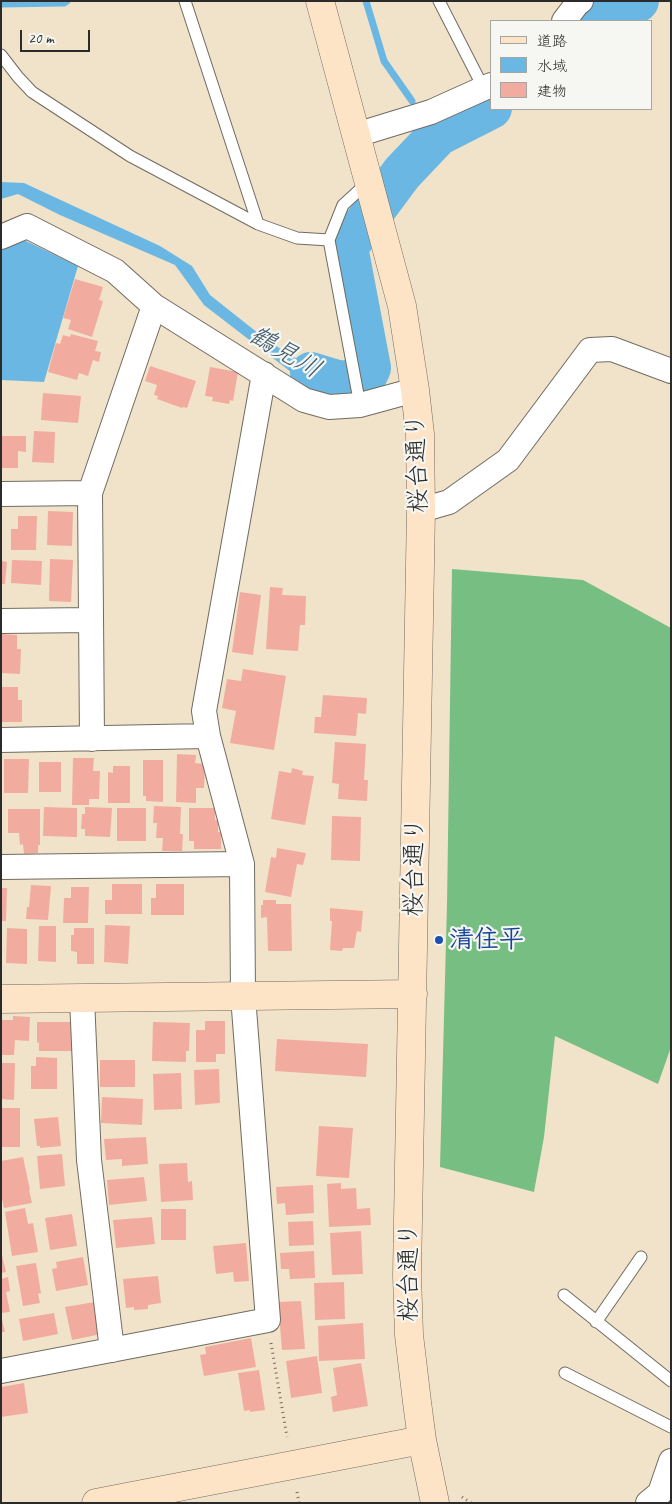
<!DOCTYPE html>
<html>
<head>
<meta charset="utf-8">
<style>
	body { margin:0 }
	#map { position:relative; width:672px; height:1504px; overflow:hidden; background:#f1e3c9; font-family:Caveat,"Klee One",sans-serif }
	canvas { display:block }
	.frame { position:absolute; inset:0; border:2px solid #2b2b2b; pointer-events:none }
	.legend { position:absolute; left:490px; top:20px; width:162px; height:90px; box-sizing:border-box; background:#f6f6f2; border:1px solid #a5a5a2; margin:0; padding:6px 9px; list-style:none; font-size:15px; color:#2b2b2b }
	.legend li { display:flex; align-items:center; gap:10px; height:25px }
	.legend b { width:25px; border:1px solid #a5a5a2 }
	.scale { position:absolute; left:20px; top:30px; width:70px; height:22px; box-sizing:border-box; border:2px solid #2b2b2b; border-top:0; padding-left:6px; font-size:15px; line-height:18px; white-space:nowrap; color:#2b2b2b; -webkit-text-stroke:4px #f6f6f2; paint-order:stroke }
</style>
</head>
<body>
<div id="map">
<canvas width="672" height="1504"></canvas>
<div class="frame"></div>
<ul class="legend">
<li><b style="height:6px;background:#fee4c6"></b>道路</li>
<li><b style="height:14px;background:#6bb7e4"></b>水域</li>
<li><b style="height:14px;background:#f1ac9f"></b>建物</li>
</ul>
<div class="scale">20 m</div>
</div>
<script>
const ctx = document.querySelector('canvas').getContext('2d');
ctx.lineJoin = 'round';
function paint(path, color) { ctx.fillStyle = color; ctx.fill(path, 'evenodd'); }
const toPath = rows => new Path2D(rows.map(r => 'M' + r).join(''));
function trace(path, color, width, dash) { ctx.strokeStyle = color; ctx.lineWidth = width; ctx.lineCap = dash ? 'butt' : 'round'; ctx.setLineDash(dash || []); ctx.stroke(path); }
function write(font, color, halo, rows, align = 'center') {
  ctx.font = font + ' Caveat,"Klee One",sans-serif'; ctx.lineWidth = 4.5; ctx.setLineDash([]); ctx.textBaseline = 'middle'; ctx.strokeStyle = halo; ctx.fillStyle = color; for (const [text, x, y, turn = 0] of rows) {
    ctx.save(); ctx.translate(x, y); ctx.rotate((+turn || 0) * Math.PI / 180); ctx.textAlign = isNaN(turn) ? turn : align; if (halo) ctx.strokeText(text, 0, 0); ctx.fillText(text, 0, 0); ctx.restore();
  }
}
const forest = toPath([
	[452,569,583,580,671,628,671,1047,658,1084,555,1036,544,1137,534,1192,440,1167,447,904]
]);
const water = toPath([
	[1,182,24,183,160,246,192,266,210,295,268,341,318,372,340,374,364,369,368,385,341,392,324,389,291,372,204,305,175,265,60,215,18,194,1,199],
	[24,240,78,266,44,382,1,380,1,250]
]);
const stream = toPath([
	[366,1,384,61,412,101],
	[1,4,64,3,67,1],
	[432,128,438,135]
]);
const river = toPath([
	[585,21,590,15,638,1],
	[311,373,341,382,365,378,370,368,347,247,402,173,438,135,491,108]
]);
const building = toPath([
	[75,279,103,287,99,300,103,301,92,337,68,329,71,320,63,318],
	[71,334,98,341,95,351,101,352,99,362,93,360,88,376,79,373,77,380,48,372,56,343,60,344,63,335,70,337],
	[150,366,196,381,187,408,183,407,182,408,157,399,158,396,154,395,157,385,145,381],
	[210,367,238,372,233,401,230,400,229,404,212,401,213,397,205,396],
	[43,393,81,396,78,423,41,420],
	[34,431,55,432,54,463,32,462],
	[1,436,26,436,26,452,18,451,18,468,1,468],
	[48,511,73,512,72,546,47,545],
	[18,516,37,516,36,550,11,550,11,529,18,529],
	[50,559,73,560,71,602,49,601],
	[12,560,42,561,41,585,11,583],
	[1,561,7,562,5,584,1,584],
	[270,587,283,588,282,595,306,596,305,625,300,625,298,651,266,649],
	[240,592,261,595,253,655,232,652],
	[1,634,17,635,17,649,21,649,20,674,1,673],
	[243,669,286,676,274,750,230,743,236,711,222,708,224,697,227,679,241,681],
	[1,687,18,687,18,700,22,700,22,722,1,722],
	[323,695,367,698,366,714,358,713,356,736,314,733,315,717,321,717],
	[335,742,366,744,364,780,368,780,367,801,338,799,339,784,332,783],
	[177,754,196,755,195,763,205,764,204,788,196,788,196,803,176,802],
	[73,758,94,758,93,771,100,771,99,799,89,799,89,805,72,805],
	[4,759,29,759,28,793,4,793],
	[143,760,163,760,163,802,146,801,146,796,143,796],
	[39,762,61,762,61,792,39,792],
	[113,766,130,766,130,803,108,803,108,772,113,773],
	[292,768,303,771,302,775,314,776,305,825,271,819,279,771,291,773],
	[154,806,181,807,180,834,183,834,182,851,162,851,163,838,156,838,157,823,153,823],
	[44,807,77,808,77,837,43,836],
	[85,807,112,808,110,837,85,836,85,829,81,829,82,814,85,814],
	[117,808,146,808,146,841,117,841],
	[189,808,215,808,215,820,218,820,218,832,221,832,221,849,194,849,194,841,189,841],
	[8,809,40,809,40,845,38,845,38,853,24,854,23,844,20,845,19,833,8,833],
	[332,816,361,817,360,861,331,860],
	[277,848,306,853,303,865,297,864,291,897,265,892,271,857,276,858],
	[112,884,142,884,142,914,105,914,105,900,112,900],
	[156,884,184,884,184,915,151,915,151,898,156,898],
	[31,885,51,886,48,920,26,919,27,907,29,907],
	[71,887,89,887,88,923,63,923,64,898,71,898],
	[1,888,7,888,6,921,1,921],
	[263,900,276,900,276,904,291,904,292,951,268,951,267,917,261,918,261,905,263,905],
	[330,908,363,911,361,932,357,931,354,948,343,948,342,951,330,950,332,921,330,921],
	[105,925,130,926,128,964,104,962],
	[39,926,56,926,56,962,38,961],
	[7,928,27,929,27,964,6,963],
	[74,928,94,928,94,964,77,964,77,952,71,951,71,935,74,935],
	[13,1016,30,1017,29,1041,15,1040,14,1055,1,1055,1,1020,13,1020],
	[205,1021,225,1021,225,1054,216,1054,216,1062,196,1062,196,1030,205,1030],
	[37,1022,72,1022,72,1051,39,1051,39,1042,37,1043],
	[153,1022,190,1023,189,1051,186,1051,186,1062,152,1061],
	[277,1039,368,1044,366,1077,275,1071],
	[36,1057,57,1058,57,1089,31,1089,31,1066,36,1066],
	[100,1060,135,1060,135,1087,100,1087],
	[1,1063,15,1063,14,1100,1,1099],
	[219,1069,220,1103,195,1105,194,1070],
	[181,1073,182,1109,154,1110,153,1074],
	[102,1097,143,1099,142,1125,101,1123],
	[1,1108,20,1108,20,1147,1,1147],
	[58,1117,61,1146,40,1148,40,1146,37,1146,34,1119],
	[319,1126,353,1128,349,1178,316,1176],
	[146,1137,148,1164,122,1166,122,1159,106,1160,104,1139],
	[62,1154,65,1186,40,1189,37,1156],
	[23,1157,30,1190,29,1190,32,1203,4,1208,1,1194,1,1161],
	[187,1163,188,1182,192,1181,193,1200,161,1202,159,1164],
	[144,1177,147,1201,109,1205,107,1180],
	[341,1183,341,1189,356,1188,357,1209,370,1208,371,1225,329,1227,327,1184],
	[313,1185,314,1213,286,1215,285,1203,277,1204,276,1187],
	[25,1208,28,1224,33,1223,38,1252,12,1256,5,1212],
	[161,1209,186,1209,186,1240,161,1240],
	[72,1214,77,1246,50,1250,45,1218],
	[152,1217,155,1244,116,1248,113,1220],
	[313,1221,314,1245,289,1246,288,1222],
	[361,1231,363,1274,332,1275,330,1233],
	[246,1243,249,1281,234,1282,233,1272,216,1274,213,1246],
	[1,1251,6,1272,1,1273],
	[314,1251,315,1278,290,1279,289,1269,281,1269,280,1253],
	[83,1257,88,1285,56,1291,52,1269,57,1268,56,1262],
	[36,1263,41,1293,38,1294,40,1303,23,1306,16,1266],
	[158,1276,161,1303,148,1305,148,1309,134,1310,134,1307,126,1308,123,1279],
	[8,1277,10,1291,6,1292,10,1312,1,1313,1,1279],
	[344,1282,345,1319,315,1320,314,1283],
	[301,1301,305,1349,282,1350,278,1302],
	[95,1302,101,1334,72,1340,65,1307],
	[54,1313,58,1334,23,1341,19,1319],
	[1,1316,5,1332,1,1332],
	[363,1323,365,1359,319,1361,318,1326],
	[251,1338,256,1367,204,1376,200,1355,206,1354,205,1347],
	[317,1356,322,1393,291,1398,286,1361],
	[361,1363,368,1406,333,1412,331,1397,337,1395,333,1368],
	[259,1370,265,1410,250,1412,250,1410,244,1411,238,1373],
	[24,1383,28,1413,1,1417,1,1387]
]);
const path = toPath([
	[271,1343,287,1437],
	[297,1492,299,1503],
	[462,1497,471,1503]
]);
const lane = toPath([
	[185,1,258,224],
	[439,1,484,89],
	[1,55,18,77,32,92,130,156,258,224,297,238,329,240,343,205,367,183],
	[329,240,360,405],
	[564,1295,671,1381],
	[596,1322,641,1257],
	[565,1373,671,1427]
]);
const street = toPath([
	[564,21,577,4,581,1],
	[356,135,431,112,491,85],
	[1,237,27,226,115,271,154,306],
	[1,494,90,493],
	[421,510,449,502,508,460,590,350,612,349,671,371],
	[1,621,91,620],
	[92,739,90,493,154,306,304,400,329,407,360,405,415,390],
	[1,740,208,736],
	[1,867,242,864],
	[82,998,89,1160,112,1350],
	[1,1371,268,1320,243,996,242,864,208,736,204,711,264,374],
	[648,1503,660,1493,671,1461]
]);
const secondary = toPath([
	[320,1,402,306,415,390,420,434,421,510,407,1275,409,1335,417,1402,422,1440,435,1503],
	[1,999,413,994],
	[96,1503,422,1440]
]);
const markers = [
	[439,940,5,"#1a4fb4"]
];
const streetNames = [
	["桜台通り",418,463,-92],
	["桜台通り",415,867,-89],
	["桜台通り",409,1272,-90]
];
const transitNames = [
	["清住平",449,940]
];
const waterNames = [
	["鶴見川",285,353,30]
];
paint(forest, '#77be83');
paint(water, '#6bb7e4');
trace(stream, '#6bb7e4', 7);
trace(river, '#6bb7e4', 42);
paint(building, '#f1ac9f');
trace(lane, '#706b62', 13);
trace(street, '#706b62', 26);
trace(secondary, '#706b62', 29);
trace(path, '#706b62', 3, [1, 4]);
trace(lane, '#fff', 11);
trace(street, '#fff', 24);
trace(secondary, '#fee4c6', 28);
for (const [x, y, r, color] of markers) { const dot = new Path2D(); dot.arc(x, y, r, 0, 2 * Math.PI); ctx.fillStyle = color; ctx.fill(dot); trace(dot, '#f6f6f2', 2); }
write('25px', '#2b2b2b', '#f6f6f2', streetNames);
write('bold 25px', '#164399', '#f6f6f2', transitNames, 'left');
write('italic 26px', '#415c6c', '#f6f6f2', waterNames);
</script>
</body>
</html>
